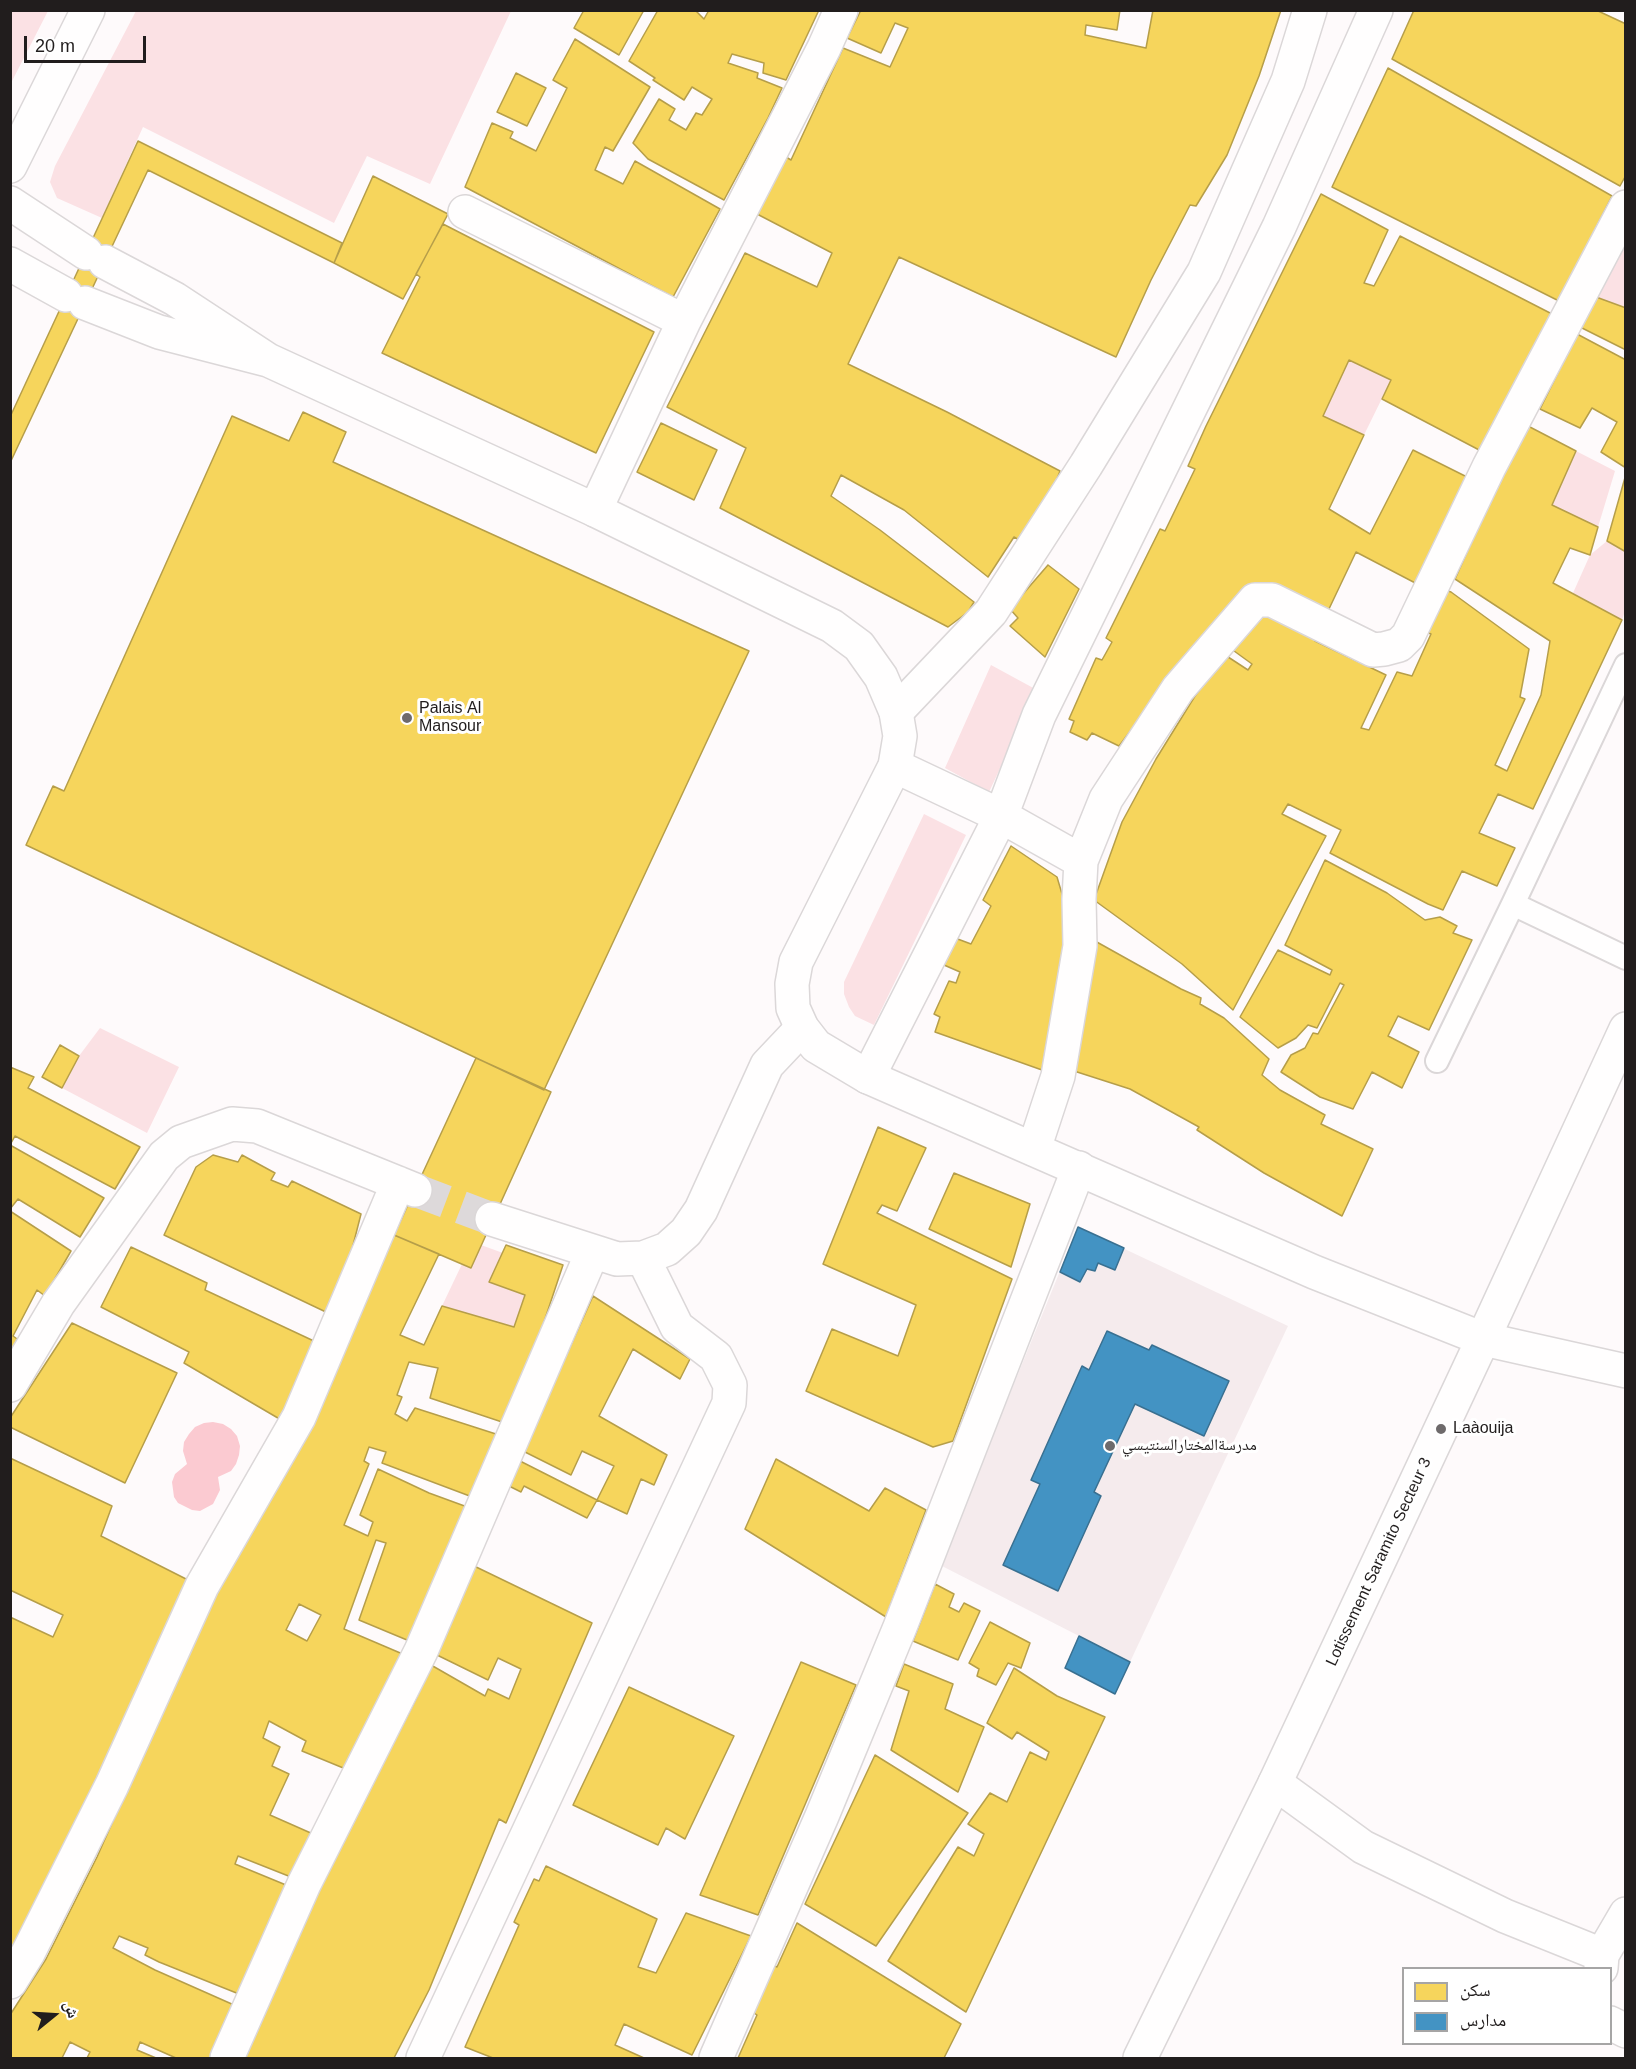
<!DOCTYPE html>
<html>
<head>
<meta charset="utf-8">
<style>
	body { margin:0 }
	#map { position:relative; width:1636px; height:2069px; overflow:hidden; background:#fefafb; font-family:Helvetica,"Noto Naskh Arabic",sans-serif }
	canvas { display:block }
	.frame { position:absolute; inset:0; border:12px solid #211d1d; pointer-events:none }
	.legend { position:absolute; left:1402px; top:1967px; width:210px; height:78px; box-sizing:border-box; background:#fff; border:2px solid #a6a5a5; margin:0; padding:8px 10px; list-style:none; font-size:18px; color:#211d1d }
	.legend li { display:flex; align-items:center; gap:12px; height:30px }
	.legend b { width:30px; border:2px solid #a6a5a5 }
	.north { position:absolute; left:24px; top:1985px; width:60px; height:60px; -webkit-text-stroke:4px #fff; paint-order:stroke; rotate:72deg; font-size:16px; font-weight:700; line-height:24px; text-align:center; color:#211d1d }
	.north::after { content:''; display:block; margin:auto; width:21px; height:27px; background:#211d1d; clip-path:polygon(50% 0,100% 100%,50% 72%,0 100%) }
	.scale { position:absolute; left:24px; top:36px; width:122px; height:27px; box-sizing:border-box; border:3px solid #211d1d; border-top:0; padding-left:8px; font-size:18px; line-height:21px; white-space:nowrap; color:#211d1d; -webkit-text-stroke:4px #fff; paint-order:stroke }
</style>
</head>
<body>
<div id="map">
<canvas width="1636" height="2069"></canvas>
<div class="frame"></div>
<ul class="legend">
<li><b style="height:16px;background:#f6d55c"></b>سكن</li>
<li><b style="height:16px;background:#4393c3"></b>مدارس</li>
</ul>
<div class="north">ش</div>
<div class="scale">20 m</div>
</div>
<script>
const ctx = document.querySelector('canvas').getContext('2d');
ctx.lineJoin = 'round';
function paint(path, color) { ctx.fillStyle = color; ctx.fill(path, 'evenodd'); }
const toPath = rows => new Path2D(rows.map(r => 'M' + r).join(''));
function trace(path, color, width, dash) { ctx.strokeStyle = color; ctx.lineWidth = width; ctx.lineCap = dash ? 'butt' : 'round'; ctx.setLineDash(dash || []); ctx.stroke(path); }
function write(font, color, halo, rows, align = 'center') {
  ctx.font = font + ' Helvetica,"Noto Naskh Arabic",sans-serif'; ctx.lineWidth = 6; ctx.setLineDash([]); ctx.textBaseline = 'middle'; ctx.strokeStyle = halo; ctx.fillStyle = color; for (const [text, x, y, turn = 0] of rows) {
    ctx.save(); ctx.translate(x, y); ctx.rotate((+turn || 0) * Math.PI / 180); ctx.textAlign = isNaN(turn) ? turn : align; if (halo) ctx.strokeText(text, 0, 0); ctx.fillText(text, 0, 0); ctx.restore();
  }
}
const built = toPath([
	[1078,1227,1288,1326,1130,1662,940,1565]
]);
const green = toPath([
	[11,10,48,11,11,83,10,11],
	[136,11,136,10,511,11,430,184,367,156,334,223,143,127,102,218,57,198,50,182,55,166],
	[1625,238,1625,308,1596,297],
	[1349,360,1391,380,1364,435,1323,416],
	[1576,451,1615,471,1598,527,1552,505],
	[1607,541,1625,552,1625,611,1622,620,1573,593,1590,555],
	[991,665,1037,690,989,792,945,768],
	[924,814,966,835,874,1025,855,1016,849,1007,844,994,844,982],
	[100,1028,179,1067,147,1133,62,1088,79,1056],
	[481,1245,503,1253,525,1295,514,1327,442,1306,462,1264]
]);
const forest = toPath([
	[213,1422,223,1424,231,1429,237,1436,240,1446,239,1455,236,1464,231,1471,218,1477,220,1490,213,1504,200,1511,192,1510,178,1503,174,1497,172,1482,175,1474,187,1464,183,1451,184,1442,189,1434,195,1427,204,1423]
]);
const homes = toPath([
	[584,10,644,10,619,55,574,28,584,10],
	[658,10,695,10,704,19,709,10,819,10,786,80,763,73,764,63,732,54,728,63,758,73,757,78,782,88,768,118,724,200,648,159,633,143,659,99,675,109,669,120,686,130,696,113,702,115,712,99,692,87,684,100,653,80,655,78,629,61,658,10],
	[861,10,1120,10,1117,30,1086,25,1085,35,1146,48,1153,10,1281,10,1259,76,1227,155,1196,206,1190,205,1151,280,1116,357,899,257,848,364,947,412,1060,471,1046,508,1021,541,1014,537,988,577,904,510,841,475,831,496,880,530,974,602,968,612,948,627,720,508,746,448,667,407,745,253,817,287,832,253,757,214,786,157,791,160,843,48,890,67,908,28,895,23,881,53,847,38,861,10],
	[1414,10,1596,10,1626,24,1626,175,1620,186,1392,59,1414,10],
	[575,39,650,87,613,151,605,147,595,170,623,184,635,161,720,209,673,297,465,187,492,123,513,132,510,138,536,151,567,88,553,80,575,39],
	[1388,68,1612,196,1559,301,1332,187,1388,68],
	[516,73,546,88,527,126,497,112,516,73],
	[138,141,342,243,334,263,148,170,10,463,10,417,138,141],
	[373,176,448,214,403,299,334,263,373,176],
	[1321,194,1388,230,1364,283,1374,286,1400,236,1552,314,1483,452,1382,399,1391,380,1349,360,1323,416,1364,435,1329,509,1370,534,1413,450,1471,479,1421,586,1356,552,1328,611,1258,583,1167,683,1119,746,1092,733,1087,740,1070,732,1074,721,1069,719,1096,658,1102,660,1112,642,1106,638,1160,529,1165,531,1195,469,1188,466,1206,426,1321,194],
	[443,224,654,332,596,453,382,353,420,277,416,274,443,224],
	[1596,297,1626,308,1626,350,1580,327,1596,297],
	[1577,334,1626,360,1626,468,1601,452,1617,422,1592,408,1580,428,1540,409,1577,334],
	[303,412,346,432,333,462,749,651,544,1090,26,845,53,786,64,791,232,416,289,441,303,412],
	[661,423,717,450,694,500,637,472,661,423],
	[1528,426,1576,451,1552,505,1598,527,1590,555,1570,548,1553,583,1622,620,1533,809,1498,794,1479,833,1515,848,1497,886,1462,871,1443,910,1428,904,1330,853,1341,830,1288,804,1282,814,1326,836,1233,1010,1182,964,1094,900,1122,822,1156,759,1195,696,1225,655,1248,670,1252,664,1230,648,1259,611,1318,633,1315,641,1386,675,1361,728,1369,730,1397,672,1412,676,1431,634,1426,632,1442,589,1451,592,1529,649,1520,697,1525,699,1495,765,1507,771,1541,695,1550,641,1455,579,1487,507,1528,426],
	[1626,474,1626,552,1607,541,1626,474],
	[1048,565,1079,589,1045,657,1010,626,1018,618,1010,609,1048,565],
	[1011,846,1057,877,1065,904,1066,933,1042,1070,935,1032,940,1017,934,1014,949,981,956,983,960,972,944,965,955,938,971,944,991,906,983,900,1011,846],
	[1325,860,1387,893,1425,920,1440,917,1457,926,1453,933,1472,940,1429,1030,1398,1016,1388,1036,1419,1052,1402,1088,1372,1072,1353,1109,1320,1097,1281,1072,1291,1055,1305,1048,1313,1033,1318,1034,1344,985,1340,983,1317,1028,1308,1025,1296,1038,1278,1048,1240,1017,1278,950,1330,975,1332,970,1285,945,1325,860],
	[1095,941,1181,989,1201,998,1200,1004,1224,1018,1269,1059,1262,1075,1280,1090,1325,1115,1321,1124,1373,1149,1342,1216,1264,1173,1197,1130,1199,1127,1130,1089,1074,1071,1095,941],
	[60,1045,79,1056,62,1088,42,1077,60,1045],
	[476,1058,551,1092,471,1268,394,1235,476,1058],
	[10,1067,34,1077,28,1088,140,1147,115,1189,15,1136,10,1145,10,1067],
	[878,1127,926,1148,897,1211,882,1205,877,1213,1012,1279,953,1441,933,1447,806,1391,832,1329,898,1356,916,1305,823,1264,878,1127],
	[10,1145,104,1198,80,1237,18,1199,10,1209,10,1145],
	[213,1155,238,1162,242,1155,275,1173,271,1180,288,1187,292,1181,361,1214,347,1269,328,1313,164,1235,196,1167,213,1155],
	[954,1173,1030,1204,1011,1267,929,1229,954,1173],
	[10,1211,71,1251,45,1296,37,1290,13,1336,20,1341,10,1357,10,1211],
	[394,1235,439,1254,400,1335,424,1345,442,1306,514,1327,525,1295,489,1282,506,1245,563,1265,536,1346,505,1423,430,1398,438,1368,409,1362,397,1395,402,1397,395,1414,407,1421,415,1408,499,1435,475,1498,382,1463,386,1452,369,1447,364,1461,369,1464,344,1525,368,1536,373,1522,360,1515,378,1469,429,1493,470,1508,419,1645,359,1620,386,1543,376,1540,344,1629,412,1658,353,1772,302,1751,306,1741,269,1721,263,1738,280,1747,272,1766,289,1774,270,1815,313,1834,291,1877,238,1856,235,1864,286,1885,239,1994,159,1962,145,1955,148,1948,119,1936,113,1948,155,1970,234,2005,216,2058,176,2058,140,2042,137,2050,156,2058,87,2058,90,2052,70,2042,62,2058,10,2058,10,2015,46,1959,97,1857,213,1595,394,1235],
	[299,1604,321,1615,307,1641,286,1630,299,1604],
	[131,1247,207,1283,205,1290,316,1342,283,1421,184,1363,189,1352,101,1307,131,1247],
	[593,1296,690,1359,680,1379,633,1349,599,1416,667,1455,654,1485,641,1479,627,1514,597,1500,614,1466,582,1451,571,1475,523,1451,593,1296],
	[72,1323,177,1373,125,1483,10,1427,10,1418,72,1323],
	[10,1458,112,1506,101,1536,190,1581,10,1964,10,1617,53,1637,63,1615,10,1590,10,1458],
	[776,1459,869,1511,885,1488,926,1510,886,1617,745,1529,776,1459],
	[518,1460,597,1500,587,1518,524,1486,521,1492,505,1484,518,1460],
	[472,1565,592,1623,506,1823,499,1819,429,1990,394,2058,244,2058,273,1976,416,1699,431,1665,485,1696,488,1689,509,1699,521,1669,498,1658,488,1680,437,1655,472,1565],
	[935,1584,954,1594,949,1607,959,1612,964,1603,980,1611,958,1660,913,1641,935,1584],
	[990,1622,1030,1643,1021,1668,1008,1663,996,1685,977,1676,979,1669,969,1663,990,1622],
	[801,1662,856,1685,758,1915,700,1895,801,1662],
	[904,1664,953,1684,945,1709,984,1727,958,1792,891,1750,909,1691,896,1686,904,1664],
	[1014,1668,1057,1696,1105,1717,966,2012,888,1961,958,1847,974,1856,984,1834,968,1824,990,1793,1007,1802,1030,1752,1046,1760,1049,1752,1017,1732,1012,1739,987,1723,1014,1668],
	[629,1687,734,1736,685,1839,666,1828,658,1845,573,1805,629,1687],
	[875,1755,968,1813,876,1946,805,1904,875,1755],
	[546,1866,657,1919,638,1967,656,1973,686,1913,751,1936,692,2055,624,2024,615,2045,644,2058,493,2058,465,2047,519,1925,514,1922,534,1879,539,1881,546,1866],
	[797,1923,961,2024,944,2058,738,2058,757,2015,754,2013,773,1965,777,1967,797,1923]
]);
const schools = toPath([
	[1078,1227,1124,1248,1115,1270,1098,1263,1095,1271,1087,1269,1080,1282,1060,1272,1078,1227],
	[1107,1331,1149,1350,1152,1345,1229,1381,1204,1436,1135,1404,1094,1492,1101,1496,1058,1591,1003,1565,1040,1484,1031,1480,1082,1366,1089,1370,1107,1331],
	[1079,1636,1130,1662,1115,1694,1065,1668,1079,1636]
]);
const streetTunnel = toPath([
	[415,1190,492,1219]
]);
const lane = toPath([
	[1513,904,1626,958],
	[1437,1061,1513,904,1626,665]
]);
const street = toPath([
	[465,212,684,321],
	[595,510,684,321,824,48,841,10],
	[896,712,991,612,1086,465,1204,272,1288,81,1310,10],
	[895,766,1001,816,1081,861],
	[868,1077,1001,816,1039,715,1279,227,1376,10],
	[1034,1149,1058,1076,1080,946,1079,899,1081,861,1106,799,1178,689,1255,600,1272,600,1373,650,1384,649,1399,645,1408,636,1489,467,1626,207],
	[492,1219,617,1259,643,1258,667,1249,686,1232,701,1210,767,1065,802,1028],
	[1483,1339,1626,1371],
	[10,1385,58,1304,164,1156,181,1142,232,1124,257,1126,415,1190],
	[1275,1783,1363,1847,1505,1916,1602,1955],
	[1601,1968,1602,1955,1626,1914],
	[10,1982,28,1953,112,1785,202,1586,299,1417,398,1183],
	[1610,2023,1626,2031],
	[227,2058,304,1884,421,1651,592,1253],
	[423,2058,729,1403,730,1385,716,1357,677,1327,643,1258],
	[716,2058,822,1816,900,1627,1079,1168]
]);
const secondary = toPath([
	[10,166,88,10],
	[10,203,86,253],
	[10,264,66,295],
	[85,303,159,332,268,360,175,299,105,262],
	[268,360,595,510,832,626,859,646,881,677,896,712,900,736,895,766,796,962,792,984,793,1008,802,1028,816,1046,868,1077,1314,1272,1483,1339],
	[1140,2058,1275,1783,1483,1339,1626,1029]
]);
const markers = [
	[407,718,6,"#6e6a6b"],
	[1441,1429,6,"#6e6a6b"],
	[1110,1446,6,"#6e6a6b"]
];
const poiNames = [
	["Palais Al",419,709],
	["Mansour",419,727],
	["Laàouija",1453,1429],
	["مدرسةالمختارالسنتيسي",1122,1446]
];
const streetNames = [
	["Lotissement Saramito Secteur 3",1379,1562,-65]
];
paint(built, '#f5ebed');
paint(green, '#fbe1e4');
paint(forest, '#fbcad1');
paint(homes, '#f6d55c');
trace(homes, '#b69e49', 1.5);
paint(schools, '#4393c3');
trace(schools, '#397091', 1.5);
trace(streetTunnel, '#ddd9da', 33, [33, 16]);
trace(lane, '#dbd7d8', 26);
trace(street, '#dbd7d8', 36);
trace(secondary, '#dbd7d8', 36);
trace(lane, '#fffefe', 22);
trace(street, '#fffefe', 33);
trace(secondary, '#fffefe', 33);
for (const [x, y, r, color] of markers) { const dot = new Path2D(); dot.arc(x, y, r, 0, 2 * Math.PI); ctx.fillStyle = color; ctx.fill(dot); trace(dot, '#fff', 2); }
write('16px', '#211d1d', '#fff', poiNames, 'left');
write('16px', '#211d1d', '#fff', streetNames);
</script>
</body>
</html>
